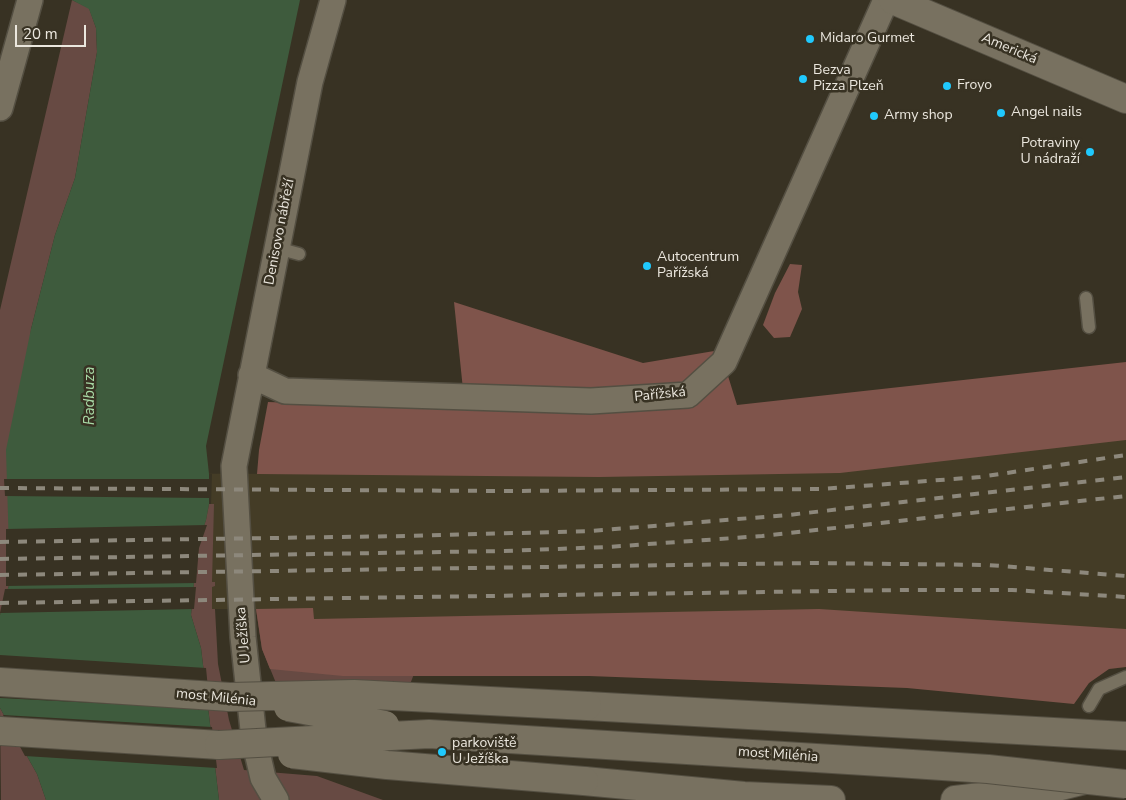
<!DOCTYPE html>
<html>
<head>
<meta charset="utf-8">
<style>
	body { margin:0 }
	#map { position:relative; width:1126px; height:800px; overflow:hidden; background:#383223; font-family:"Nunito Sans",sans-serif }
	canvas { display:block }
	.scale { position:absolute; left:15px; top:25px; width:71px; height:22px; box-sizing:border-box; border:2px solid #ebe7de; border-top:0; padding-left:6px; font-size:15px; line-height:18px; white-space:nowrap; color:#ebe7de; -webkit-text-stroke:4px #383223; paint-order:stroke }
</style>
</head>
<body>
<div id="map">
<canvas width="1126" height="800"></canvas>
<div class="scale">20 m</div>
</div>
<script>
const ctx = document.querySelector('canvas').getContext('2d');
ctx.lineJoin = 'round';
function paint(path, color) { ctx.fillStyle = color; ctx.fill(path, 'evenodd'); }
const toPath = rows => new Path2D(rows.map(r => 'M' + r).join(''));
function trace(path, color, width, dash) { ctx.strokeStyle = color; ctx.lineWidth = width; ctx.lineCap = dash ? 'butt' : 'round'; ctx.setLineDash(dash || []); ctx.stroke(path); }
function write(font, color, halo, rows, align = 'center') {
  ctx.font = font + ' "Nunito Sans",sans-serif'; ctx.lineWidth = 5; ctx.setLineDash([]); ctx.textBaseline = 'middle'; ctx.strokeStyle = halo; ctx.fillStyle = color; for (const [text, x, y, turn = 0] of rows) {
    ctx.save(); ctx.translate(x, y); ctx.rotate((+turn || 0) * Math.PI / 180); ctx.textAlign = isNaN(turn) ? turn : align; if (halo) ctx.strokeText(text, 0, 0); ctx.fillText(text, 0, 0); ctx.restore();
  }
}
const built = toPath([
	[1126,416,1126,667,1109,669,460,670,277,609,212,609,0,473,312,474]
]);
const green = toPath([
	[72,0,89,8,96,28,97,52,75,178,55,235,31,329,10,582,0,615,0,310],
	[209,504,214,504,212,582,215,582,215,586,212,587,212,609,215,609,218,664,229,720,244,770,317,776,383,800,219,800,201,648,191,615,197,547,206,520],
	[256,609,414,674,407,692,393,709,376,715,276,683,262,649],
	[0,708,37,774,46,800,1,800]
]);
const forest = toPath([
	[790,264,802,265,798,292,802,309,790,337,774,338,763,325,775,293],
	[454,302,643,363,720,350,737,405,1126,362,1126,440,840,473,599,477,257,474,259,450,268,402,465,409],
	[313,608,314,619,819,609,1126,629,1126,667,1109,669,1089,683,1074,704,907,688,589,676,343,676,270,669,262,649,256,609]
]);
const water = toPath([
	[72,0,300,0,206,446,209,474,209,504,206,520,197,547,191,615,201,648,219,800,46,800,37,774,0,708,0,615,10,582,6,450,31,329,55,235,75,178,97,52,96,28,89,9]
]);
const pier = toPath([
	[209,474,212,474,211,504,209,504,209,498,5,496,4,479,209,479],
	[207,525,199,548,196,583,6,586,6,529],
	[196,587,194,609,0,613,5,589],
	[0,655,206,668,210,709,0,698],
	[3,715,212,727,217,768,25,756]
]);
const service = toPath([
	[277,248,299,254],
	[1086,298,1089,327],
	[1089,706,1099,689,1126,677]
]);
const minor = toPath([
	[0,108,30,0],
	[251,375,285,391,591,401,688,395,724,362,886,0],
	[276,800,263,778,254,739,243,637,234,466,310,82,333,0]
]);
const tertiary = toPath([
	[893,0,1126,99]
]);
const secondary = toPath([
	[0,682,230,697],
	[587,706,1126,736],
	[0,731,219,745],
	[584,781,744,796,831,800],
	[955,800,1049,789,1085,780]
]);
const rail = toPath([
	[0,488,502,491,822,489,980,477,1126,455],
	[0,542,407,536,591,531,788,515,1126,477],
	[0,559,504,551,607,547,762,536,1126,496],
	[0,575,812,563,988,565,1126,576],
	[0,603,904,590,1012,590,1126,597]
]);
const secondaryBridge = toPath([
	[230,697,354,694,587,706],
	[288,707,385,725],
	[219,745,429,734,897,763,988,769,1126,784],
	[292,754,387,765,584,781]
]);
const markers = [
	[810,39,5,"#20c9fd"],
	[803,79,5,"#20c9fd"],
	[947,86,5,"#20c9fd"],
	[1001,113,5,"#20c9fd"],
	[874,116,5,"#20c9fd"],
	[1090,152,5,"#20c9fd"],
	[647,266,5,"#20c9fd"],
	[442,752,5,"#20c9fd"]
];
const poiNames = [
	["Midaro Gurmet",820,39],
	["Bezva",813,71],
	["Pizza Plzeň",813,87],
	["Froyo",957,86],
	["Angel nails",1011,113],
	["Army shop",884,116],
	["Potraviny",1080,144,"right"],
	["U nádraží",1080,160,"right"],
	["Autocentrum",657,258],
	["Pařížská",657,274],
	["parkoviště",452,744],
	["U Ježíška",452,760]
];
const streetNames = [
	["Americká",1009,49,23],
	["Denisovo nábřeží",280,232,-79],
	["Pařížská",660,395,-6],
	["U Ježíška",244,635,-95],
	["most Milénia",216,698,6],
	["most Milénia",778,755,4]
];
const waterNames = [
	["Radbuza",90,396,-90]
];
paint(built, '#443c26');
paint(green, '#674a43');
paint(forest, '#7f544b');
paint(water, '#3e5b3d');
paint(pier, '#383223');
trace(service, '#544f42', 15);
trace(minor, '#544f42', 28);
trace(tertiary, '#544f42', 30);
trace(secondary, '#544f42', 30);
trace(service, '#787160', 12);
trace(minor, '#787160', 25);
trace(tertiary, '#787160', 28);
trace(secondary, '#787160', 28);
trace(rail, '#8d887c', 4, [9, 9]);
trace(secondaryBridge, '#544f42', 30, []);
trace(secondaryBridge, '#787160', 28);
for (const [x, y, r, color] of markers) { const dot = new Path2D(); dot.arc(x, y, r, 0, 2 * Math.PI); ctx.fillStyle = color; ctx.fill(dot); trace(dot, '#383223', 2); }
write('14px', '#ebe7de', '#383223', poiNames, 'left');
write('14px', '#ebe7de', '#383223', streetNames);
write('italic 15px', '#a8daa6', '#383223', waterNames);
</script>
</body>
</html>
